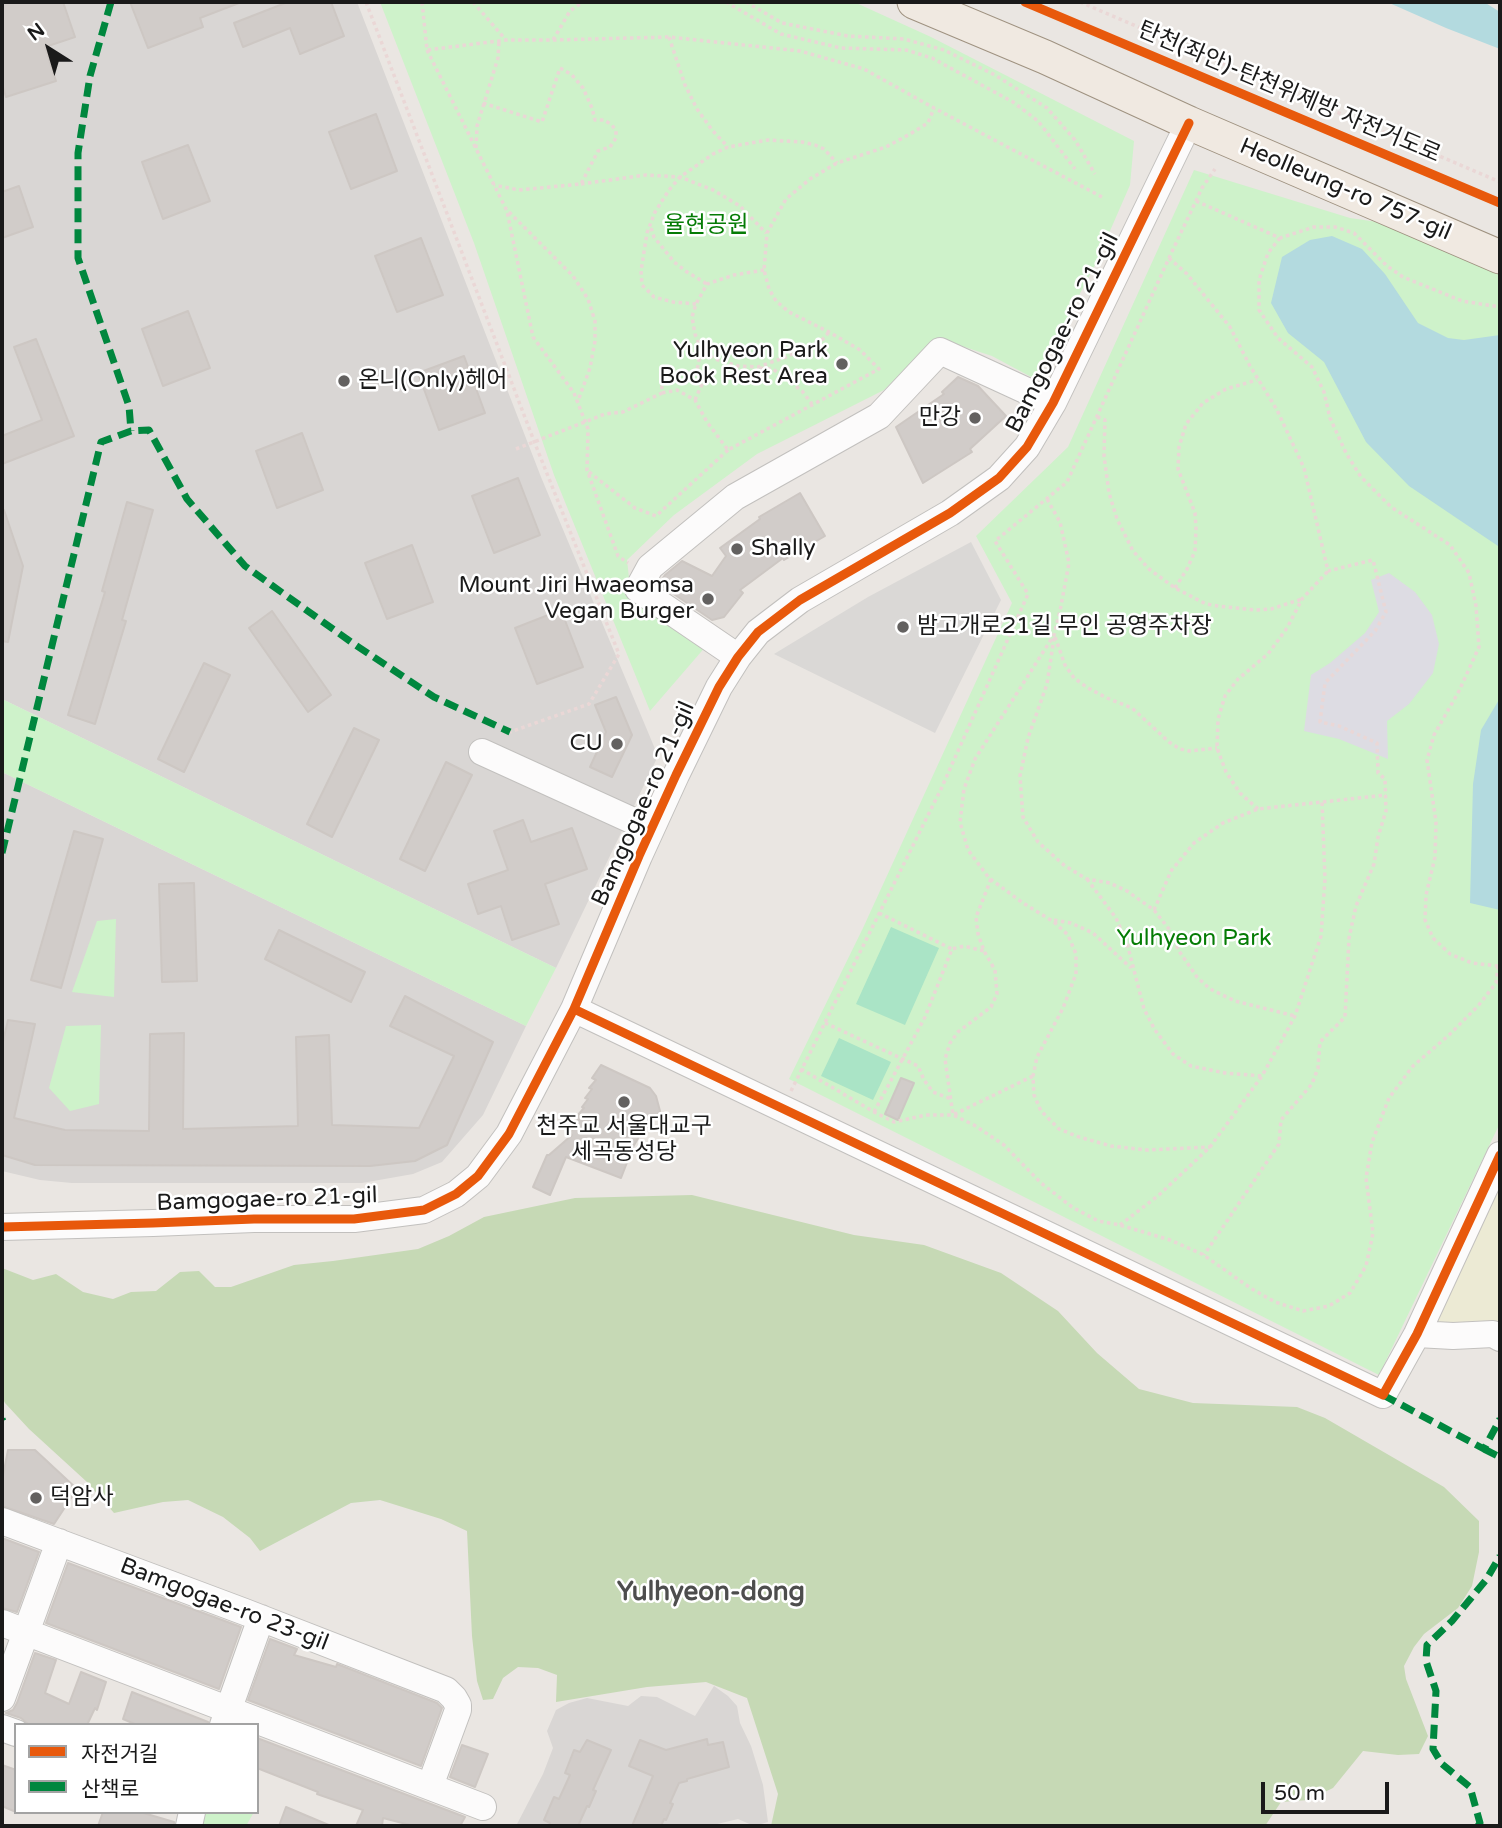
<!DOCTYPE html>
<html>
<head>
<meta charset="utf-8">
<style>
	body { margin:0 }
	#map { position:relative; width:1502px; height:1828px; overflow:hidden; background:#eae6e2; font-family:"Varela Round","Noto Sans KR",sans-serif }
	canvas { display:block }
	.frame { position:absolute; inset:0; border:4px solid #1a1a1a; pointer-events:none }
	.legend { position:absolute; left:14px; top:1723px; width:245px; height:91px; box-sizing:border-box; background:#fff; border:2px solid #a3a3a3; margin:0; padding:9px 12px; list-style:none; font-size:21px; color:#1a1a1a }
	.legend li { display:flex; align-items:center; gap:14px; height:35px }
	.legend b { width:35px; border:2px solid #a3a3a3 }
	.north { position:absolute; left:14px; top:14px; width:70px; height:70px; -webkit-text-stroke:5px #fff; paint-order:stroke; rotate:323deg; font-size:19px; font-weight:700; line-height:28px; text-align:center; color:#1a1a1a }
	.north::after { content:''; display:block; margin:auto; width:24px; height:32px; background:#1a1a1a; clip-path:polygon(50% 0,100% 100%,50% 72%,0 100%) }
	.scale { position:absolute; left:1261px; top:1782px; width:128px; height:32px; box-sizing:border-box; border:4px solid #1a1a1a; border-top:0; padding-left:9px; font-size:21px; line-height:24px; white-space:nowrap; color:#1a1a1a; -webkit-text-stroke:5px #fff; paint-order:stroke }
</style>
</head>
<body>
<div id="map">
<canvas width="1502" height="1828"></canvas>
<div class="frame"></div>
<ul class="legend">
<li><b style="height:9px;background:#e8590c"></b>자전거길</li>
<li><b style="height:9px;background:#00873e"></b>산책로</li>
</ul>
<div class="north">N</div>
<div class="scale">50 m</div>
</div>
<script>
const ctx = document.querySelector('canvas').getContext('2d');
ctx.lineJoin = 'round';
function paint(path, color) { ctx.fillStyle = color; ctx.fill(path, 'evenodd'); }
const toPath = rows => new Path2D(rows.map(r => 'M' + r).join(''));
function trace(path, color, width, dash) { ctx.strokeStyle = color; ctx.lineWidth = width; ctx.lineCap = dash ? 'butt' : 'round'; ctx.setLineDash(dash || []); ctx.stroke(path); }
function write(font, color, halo, rows, align = 'center') {
  ctx.font = font + ' "Varela Round","Noto Sans KR",sans-serif'; ctx.lineWidth = 5; ctx.setLineDash([]); ctx.textBaseline = 'middle'; ctx.strokeStyle = halo; ctx.fillStyle = color; for (const [text, x, y, turn = 0] of rows) {
    ctx.save(); ctx.translate(x, y); ctx.rotate((+turn || 0) * Math.PI / 180); ctx.textAlign = isNaN(turn) ? turn : align; if (halo) ctx.strokeText(text, 0, 0); ctx.fillText(text, 0, 0); ctx.restore();
  }
}
const residential = toPath([
	[2,2,357,2,541,477,658,756,556,968,2,699],
	[2,772,526,1026,483,1115,442,1162,413,1174,362,1183,72,1183,40,1180,2,1171],
	[714,1686,728,1696,737,1706,740,1723,751,1746,763,1785,768,1822,754,1826,738,1819,709,1826,516,1826,543,1774,553,1748,547,1731,556,1710,569,1703,587,1698,628,1706,641,1696,657,1697,695,1716]
]);
const farmland = toPath([
	[1500,1179,1500,1327,1431,1328]
]);
const forest = toPath([
	[692,1195,854,1235,924,1245,1001,1273,1058,1311,1097,1353,1139,1389,1193,1403,1297,1407,1325,1418,1444,1487,1479,1521,1479,1552,1472,1586,1458,1608,1424,1634,1414,1647,1404,1666,1406,1679,1428,1736,1419,1754,1398,1755,1363,1751,1333,1788,1308,1800,1281,1802,1265,1826,771,1826,778,1794,747,1698,706,1682,647,1687,556,1702,557,1675,538,1668,518,1667,503,1678,493,1699,483,1700,477,1681,472,1636,467,1531,441,1519,380,1500,351,1503,260,1551,250,1538,223,1517,188,1500,163,1502,114,1513,87,1482,29,1429,5,1403,2,1397,2,1268,33,1280,56,1274,83,1292,113,1299,131,1292,156,1291,180,1272,199,1271,215,1287,231,1287,294,1265,333,1261,418,1249,449,1236,484,1217,575,1198]
]);
const park = toPath([
	[380,2,854,2,931,37,1134,141,1130,185,1096,263,1035,379,992,356,937,338,884,390,757,454,674,515,627,560,631,596,707,645,650,711,554,475,474,243],
	[1194,170,1350,218,1412,227,1500,274,1500,1123,1379,1375,789,1079,863,928,1012,603,976,536,1068,447],
	[2,699,556,968,526,1026,2,772],
	[116,919,114,997,72,992,97,921],
	[101,1025,99,1104,70,1111,49,1088,66,1026],
	[205,1812,254,1812,246,1826,204,1826,201,1825]
]);
const pitch = toPath([
	[891,927,939,948,905,1025,856,1004],
	[839,1038,891,1062,873,1100,821,1076]
]);
const parking = toPath([
	[971,542,1001,600,935,733,774,654,868,597]
]);
const plaza = toPath([
	[1389,573,1415,592,1432,615,1439,644,1433,673,1409,704,1387,721,1388,759,1339,739,1304,731,1311,675,1330,663,1365,633,1379,612,1371,580]
]);
const water = toPath([
	[1387,2,1484,2,1500,12,1500,49,1446,28],
	[1332,236,1362,249,1385,274,1418,323,1448,338,1464,340,1500,335,1500,551,1498,546,1409,486,1366,442,1324,362,1288,333,1271,303,1282,257,1310,240],
	[1500,698,1500,910,1470,903,1473,784,1481,730]
]);
const building = toPath([
	[2,2,63,2,75,37,45,47,56,81,6,97,2,84,2,2],
	[130,2,239,2,239,3,200,18,203,27,148,48,130,2],
	[288,2,331,2,344,36,300,54,290,28,243,47,234,23,288,2],
	[376,114,397,171,351,189,329,132,376,114],
	[188,145,210,201,163,219,142,162,188,145],
	[19,186,33,227,2,238,2,192,19,186],
	[421,238,443,295,397,312,375,256,421,238],
	[188,311,210,368,163,386,142,329,188,311],
	[36,339,74,436,2,464,2,436,42,420,14,347,36,339],
	[464,356,485,413,439,430,418,373,464,356],
	[958,377,978,386,1006,416,970,449,972,452,923,483,896,427,944,394,942,392,958,377],
	[302,433,323,490,277,508,256,451,302,433],
	[518,478,540,535,494,553,472,496,518,478],
	[800,493,825,536,784,560,783,558,740,590,743,593,724,617,712,620,659,584,665,575,682,561,712,576,726,556,720,548,760,519,759,517,800,493],
	[127,502,153,510,122,620,126,621,95,724,68,715,105,592,102,591,127,502],
	[4,510,23,566,8,642,2,641,2,511,4,510],
	[412,545,433,602,387,619,365,563,412,545],
	[561,610,583,667,537,684,515,628,561,610],
	[272,611,331,695,308,712,249,628,272,611],
	[204,663,230,675,184,772,158,759,204,663],
	[616,697,632,735,612,777,590,767,606,732,595,705,616,697],
	[354,728,379,740,332,837,307,824,354,728],
	[446,762,472,775,425,871,400,859,446,762],
	[523,820,531,842,572,828,587,869,545,884,559,924,512,940,501,906,478,914,468,884,508,870,494,831,523,820],
	[74,831,103,839,61,988,31,980,74,831],
	[194,883,197,981,162,982,159,884,194,883],
	[279,930,365,972,351,1002,265,959,279,930],
	[405,996,493,1042,447,1145,415,1161,370,1166,35,1165,2,1155,2,1046,8,1020,35,1024,14,1118,65,1130,149,1131,150,1034,184,1033,183,1129,298,1126,296,1037,329,1035,332,1125,419,1128,454,1056,390,1026,405,996],
	[601,1065,650,1088,656,1096,660,1111,656,1118,641,1133,633,1147,621,1178,566,1157,550,1195,533,1187,547,1155,549,1155,572,1135,569,1133,576,1126,573,1124,580,1118,577,1116,584,1108,582,1107,588,1099,585,1098,592,1089,589,1088,596,1080,592,1078,601,1065],
	[901,1078,914,1083,898,1120,885,1114,901,1078],
	[8,1450,35,1450,77,1489,54,1524,2,1506,2,1481,8,1450],
	[2,1538,39,1552,17,1612,2,1608,2,1538],
	[68,1563,241,1627,219,1689,46,1623,68,1563],
	[270,1639,297,1649,294,1655,336,1667,337,1664,437,1703,442,1708,421,1766,248,1700,270,1639],
	[35,1653,56,1660,45,1693,69,1704,81,1672,106,1682,97,1710,95,1708,87,1725,29,1725,21,1718,6,1713,13,1710,17,1703,35,1653],
	[132,1692,208,1722,208,1725,137,1725,123,1719,132,1692],
	[257,1738,465,1817,460,1826,414,1826,383,1818,382,1826,356,1826,363,1810,317,1794,318,1792,257,1768,257,1738],
	[707,1739,708,1745,723,1742,729,1767,687,1779,687,1781,679,1783,670,1803,673,1804,666,1820,664,1819,661,1826,632,1826,653,1776,629,1766,640,1740,666,1750,707,1739],
	[587,1740,611,1750,593,1790,596,1791,589,1807,587,1806,578,1826,549,1826,550,1823,544,1820,554,1797,559,1799,570,1775,565,1773,574,1750,580,1752,587,1740],
	[462,1745,488,1754,475,1787,450,1777,462,1745],
	[2,1765,16,1770,16,1812,2,1806,2,1765],
	[286,1807,331,1826,279,1826,286,1807],
	[103,1812,140,1812,174,1822,174,1826,98,1826,103,1812]
]);
const path = toPath([
	[366,2,534,441,619,654,589,704,510,732],
	[422,2,427,50,506,40,553,40,570,11,583,2],
	[473,2,506,40],
	[726,2,781,34,841,48,906,50,932,58,1013,102,1038,121,1075,169],
	[746,2,782,23,848,36,904,39,944,50,995,75,1047,108,1075,140,1095,174],
	[1080,2,1500,182],
	[669,37,685,85,697,109,712,130,728,147],
	[553,40,669,37,800,51,864,69,934,108,1102,197],
	[427,50,507,211,533,337,574,393,588,429,587,470,618,556,628,563],
	[483,103,542,122,560,68,572,75,583,88,592,108,595,120,604,120,612,125,616,131,616,138,610,147,598,151,581,184,519,190,494,185],
	[476,148,477,126,498,58,499,41],
	[581,184,646,175,680,177,713,190,740,206,766,233],
	[1196,201,1280,238,1314,227,1335,227,1354,233,1387,266,1403,277,1462,301,1500,307],
	[509,212,573,276,588,299,595,321,595,341,590,368,578,401],
	[651,228,654,237,674,262,687,272,707,284],
	[1280,238,1268,253,1259,280,1259,310,1278,338,1312,367,1324,392,1330,418,1346,453,1361,477,1391,507,1450,545,1469,573,1476,606,1479,647,1459,691,1434,735,1427,760,1436,822,1435,857,1426,895,1425,920,1433,938,1450,954,1472,963,1498,966],
	[1169,258,1187,274,1230,327,1250,366,1277,410,1304,468,1328,571,1373,560,1386,612,1375,631,1325,683,1320,722,1339,726,1377,743,1378,773,1385,779,1386,811,1378,837,1374,864,1356,906,1349,938,1345,1017,1320,1042,1318,1068,1312,1084,1281,1120,1279,1144,1204,1255],
	[764,270,734,275,707,284,696,304,692,317,695,334,701,349,715,359,738,366,758,367,786,357,823,339,829,332],
	[696,304,673,302,654,297,642,285,641,271,647,233,655,212,669,190,680,177,713,154,728,147,768,140,802,142,815,145,824,149,837,163],
	[760,368,773,369,802,391,812,404],
	[662,393,677,390,695,400,707,422,728,450,879,369,860,350,829,332,789,312,776,301,769,289,764,270,767,233,786,199,810,179,837,163,886,147,910,134,928,123,934,108],
	[695,400,702,384,696,376,701,349],
	[1097,417,1105,420,1104,456,1109,493,1117,519,1133,551,1149,569,1175,588,1206,604,1218,606,1255,610,1271,609,1302,599],
	[516,449,605,414,623,412,662,393,661,371],
	[589,472,635,508,656,516,728,450],
	[1047,499,1060,522,1069,563,1060,611,1054,635,975,759,964,789,960,822,968,850,989,878,1023,903,1054,922,1068,935,1076,954,1076,974,1063,1008,1037,1057,1033,1076,1034,1095,1041,1111,1059,1129,1079,1137,1111,1146,1147,1150,1210,1147],
	[1175,588,1187,569,1195,551,1196,529,1195,513,1178,469,1179,447,1186,424,1203,403,1226,389,1257,380],
	[1055,637,1065,665,1074,678,1088,688,1107,698,1132,708,1169,742,1180,749,1189,751,1217,748],
	[1054,638,1047,684,1028,738,1020,776,1023,817,1038,842,1065,866,1087,879,1110,883,1127,891,1154,910,1169,929,1179,951,1197,977,1210,989,1235,1001,1295,1016],
	[1258,809,1240,793,1226,772,1217,748,1218,719,1225,696,1238,679,1268,654,1287,628,1302,599,1328,571],
	[991,879,976,917,978,934,984,951,995,970,997,994,991,1007,958,1032,950,1043,945,1059,953,1115,1033,1076],
	[1087,879,1116,918,1127,943,1144,1009,1155,1030,1173,1054,1191,1066,1225,1073,1262,1076],
	[1154,910,1171,871,1194,843,1223,823,1258,809,1386,795],
	[879,913,952,949],
	[1054,920,1071,923,1093,933,1131,968],
	[825,1023,918,1066,924,1080,933,1092,951,1099],
	[801,1069,874,1112,894,1122,926,1115,953,1115,974,1125,1004,1145,1041,1183,1072,1207,1098,1221,1120,1225,1170,1240,1202,1254,1252,1289,1275,1302,1303,1311,1329,1306,1350,1293,1366,1266,1373,1233,1366,1178,1372,1142,1389,1098,1413,1066,1449,1035,1478,1006,1496,983,1498,966,1500,964],
	[791,1091,941,789,1028,594,995,541,1067,482,1169,258,1202,188,1215,169],
	[874,1112,925,1017,952,949,964,946,984,951],
	[1120,1225,1159,1195,1210,1147,1262,1076,1295,1016,1321,936,1325,879,1322,801]
]);
const minor = toPath([
	[738,657,638,589,650,567,735,497,879,416,940,351,1053,403],
	[482,752,651,829],
	[574,1009,1383,1395,1417,1334,1500,1155],
	[2,1227,153,1223,254,1219,354,1219,424,1210,456,1194,478,1176,509,1134,574,1009,639,856,676,775,719,687,738,657,758,632,800,600,950,513,999,478,1027,447,1053,403,1189,123],
	[1417,1334,1453,1336,1493,1334,1500,1338],
	[2,1521,245,1612,446,1690,454,1698,458,1705,458,1710,430,1786],
	[2,1623,483,1807],
	[2,1698,59,1542],
	[223,1725,261,1618],
	[2,1728,16,1733],
	[189,1826,192,1812]
]);
const major = toPath([
	[914,2,1045,57,1189,123,1500,257]
]);
const quiet = toPath([
	[111,2,90,76,78,153,78,258,129,406,131,431],
	[2,853,101,442,131,431,149,430,187,499,245,566,351,642,434,697,510,732],
	[1383,1395,1484,1449,1500,1419],
	[2,1419,3,1421],
	[1484,1449,1500,1457],
	[1478,1826,1480,1823,1470,1787,1442,1764,1433,1749,1436,1691,1426,1661,1427,1645,1452,1621,1486,1580,1500,1556]
]);
const cycleway = toPath([
	[1025,2,1500,203],
	[574,1009,1383,1395,1417,1334,1500,1155],
	[2,1227,153,1223,254,1219,354,1219,424,1210,456,1194,478,1176,509,1134,574,1009,639,856,676,775,719,687,738,657,758,632,800,600,950,513,999,478,1027,447,1053,403,1189,123]
]);
const markers = [
	[842,364,7,"#636160"],
	[344,381,7,"#636160"],
	[975,418,7,"#636160"],
	[737,549,7,"#636160"],
	[708,599,7,"#636160"],
	[903,627,7,"#636160"],
	[617,744,7,"#636160"],
	[624,1102,7,"#636160"],
	[36,1498,7,"#636160"]
];
const streetNames = [
	["탄천(좌안)-탄천위제방 자전거도로",1289,93,23],
	["Heolleung-ro 757-gil",1345,190,23],
	["Bamgogae-ro 21-gil",1063,333,-63],
	["Bamgogae-ro 21-gil",644,804,-66],
	["Bamgogae-ro 21-gil",267,1200,-2],
	["Bamgogae-ro 23-gil",224,1605,21]
];
const parkNames = [
	["율현공원",706,226],
	["Yulhyeon Park",1194,939]
];
const poiNames = [
	["Yulhyeon Park",828,351],
	["Book Rest Area",828,377],
	["온니(Only)헤어",358,381,"left"],
	["만강",961,418],
	["Shally",751,549,"left"],
	["Mount Jiri Hwaeomsa",694,586],
	["Vegan Burger",694,612],
	["밤고개로21길 무인 공영주차장",917,627,"left"],
	["CU",603,744],
	["천주교 서울대교구",624,1127,"center"],
	["세곡동성당",624,1153,"center"],
	["덕암사",50,1498,"left"]
];
const quarterNames = [
	["Yulhyeon-dong",711,1593]
];
paint(residential, '#d9d6d4');
paint(farmland, '#ecead4');
paint(forest, '#c6d9b5');
paint(park, '#cef2ca');
paint(pitch, '#aae4c6');
paint(parking, '#dad8d6');
paint(plaza, '#dddce3');
paint(water, '#b3dadf');
paint(building, '#d1ccc9');
trace(building, '#cdc7c3', 2);
trace(minor, '#c2c0be', 28);
trace(major, '#9f9280', 35);
trace(path, '#ead7d6', 3.5, [3.5, 3.5]);
trace(minor, '#fcfbfb', 26);
trace(major, '#f0e9e1', 33);
trace(quiet, '#00873e', 7, [14, 7]);
trace(cycleway, '#e8590c', 9);
for (const [x, y, r, color] of markers) { const dot = new Path2D(); dot.arc(x, y, r, 0, 2 * Math.PI); ctx.fillStyle = color; ctx.fill(dot); trace(dot, '#fff', 2.5); }
write('23px', '#1a1a1a', '#fff', streetNames);
write('23px', '#057c05', '#fff', parkNames);
write('23px', '#1a1a1a', '#fff', poiNames, 'right');
write('bold 26px', '#4d4d4d', '#fff', quarterNames);
</script>
</body>
</html>
